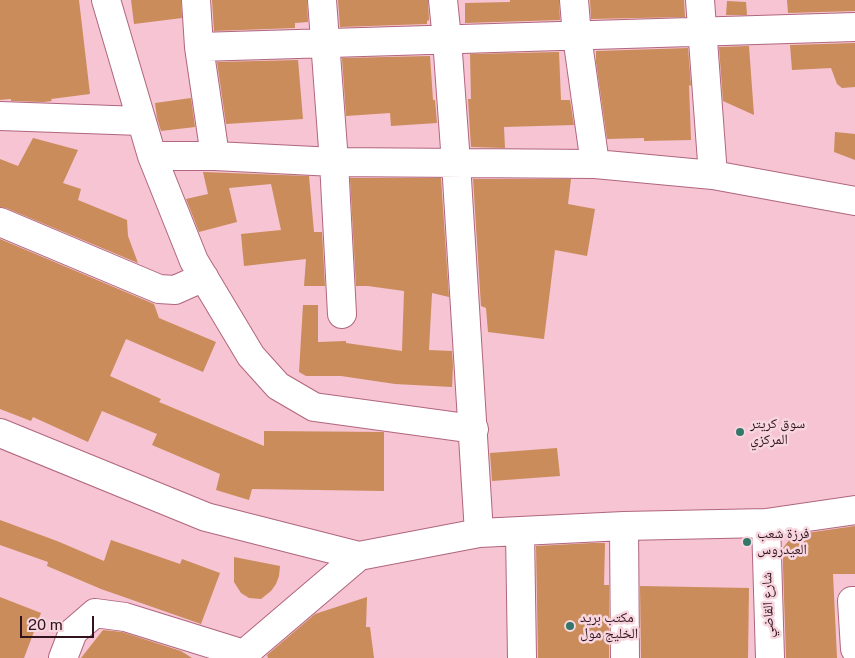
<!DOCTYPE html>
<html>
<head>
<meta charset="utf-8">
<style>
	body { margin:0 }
	#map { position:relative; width:855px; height:658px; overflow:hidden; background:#f6c4d2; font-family:"Public Sans",sans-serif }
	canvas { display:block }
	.scale { position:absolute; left:20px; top:616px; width:74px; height:22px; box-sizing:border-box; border:2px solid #30131d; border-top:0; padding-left:6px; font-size:15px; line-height:18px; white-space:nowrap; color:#30131d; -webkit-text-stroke:4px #f8d6df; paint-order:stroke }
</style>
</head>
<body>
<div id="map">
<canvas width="855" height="658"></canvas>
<div class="scale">20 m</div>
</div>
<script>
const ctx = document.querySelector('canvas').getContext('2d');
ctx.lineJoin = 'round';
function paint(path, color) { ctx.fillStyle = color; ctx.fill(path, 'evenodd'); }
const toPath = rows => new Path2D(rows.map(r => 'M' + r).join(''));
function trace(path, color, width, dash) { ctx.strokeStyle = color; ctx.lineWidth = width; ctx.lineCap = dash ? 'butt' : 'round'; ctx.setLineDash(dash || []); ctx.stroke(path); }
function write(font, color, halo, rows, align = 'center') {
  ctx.font = font + ' "Public Sans","Noto Naskh Arabic",sans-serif'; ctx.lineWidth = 5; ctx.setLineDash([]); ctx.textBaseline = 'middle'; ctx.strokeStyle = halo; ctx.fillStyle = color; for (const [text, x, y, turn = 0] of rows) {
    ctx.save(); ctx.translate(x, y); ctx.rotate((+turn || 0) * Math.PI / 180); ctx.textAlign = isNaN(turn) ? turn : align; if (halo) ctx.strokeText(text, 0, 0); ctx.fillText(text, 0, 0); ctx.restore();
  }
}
const building = toPath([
	[0,0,79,0,90,94,51,99,52,101,44,102,11,101,11,99,0,100],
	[131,0,181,0,182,18,134,24],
	[212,0,307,0,308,22,295,23,295,28,214,31],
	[338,0,428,0,429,20,427,21,427,24,340,27],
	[510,0,559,0,560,20,465,23,465,3,510,2],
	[590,0,684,0,685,17,591,19],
	[787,0,855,0,855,11,788,13],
	[727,1,746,2,747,15,726,15],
	[855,43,855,87,842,88,837,84,831,68,792,70,790,45],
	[749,46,754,115,723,101,719,47],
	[688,48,691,86,689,85,691,140,644,141,644,138,607,139,596,62,596,51],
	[559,52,561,100,570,100,574,125,504,127,505,148,471,147,468,99,471,99,470,54],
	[430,56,433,100,435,100,437,123,391,126,390,113,346,116,342,58],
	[298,60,303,119,226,124,217,62],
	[191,98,195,127,161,131,157,118,155,103],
	[835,132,855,134,855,160,834,152],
	[33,138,78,150,63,183,81,189,78,200,127,220,128,236,138,263,6,208,0,207,0,159,18,166],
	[203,172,309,176,314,232,322,232,325,286,304,286,306,259,244,266,241,234,281,230,271,184,229,188,237,222,199,232,186,199,208,194],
	[350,178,441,178,449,297,432,293,429,350,452,351,453,366,452,387,395,384,341,376,306,376,299,372,303,305,318,305,318,342,346,341,346,343,402,351,404,291,368,286,356,286],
	[473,179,571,179,568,204,595,209,587,256,555,250,544,339,488,332,486,308,481,306],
	[0,239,154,304,159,318,216,342,203,372,126,339,110,376,161,399,159,402,264,446,264,431,384,432,384,491,252,489,249,500,216,490,220,474,152,445,157,434,102,411,88,442,33,417,31,421,0,409],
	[557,448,560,476,492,481,490,453],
	[0,520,57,541,104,561,111,540,180,564,182,559,220,573,201,624,101,589,47,566,48,562,0,545],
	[855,526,855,574,833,574,837,658,786,658,783,567,783,548,793,535],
	[592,543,605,543,604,585,609,585,609,658,538,658,536,546],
	[234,557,280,566,279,576,276,584,271,591,261,599,249,598,241,593,234,582],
	[640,586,749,588,748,658,641,658],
	[0,597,41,613,24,658,0,658],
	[367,597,366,627,370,627,374,658,268,658,267,655,315,614],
	[103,630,122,632,181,651,192,658,81,658]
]);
const minor = toPath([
	[106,0,152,156,194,261,251,356,278,386,314,407,474,429],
	[196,0,199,47,215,156],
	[322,0,334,162,342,314],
	[443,0,447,39,456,163,479,533],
	[574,0,577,36,595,164],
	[700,0,713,175],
	[199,47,855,27],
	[0,116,141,121],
	[152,156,215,156,334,162,595,164,713,175,855,201],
	[0,222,159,289,175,290,204,277],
	[0,433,206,517,359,556,479,533,624,526,766,523,855,510],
	[766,523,770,658],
	[624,526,625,658],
	[520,532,522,658],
	[855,601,852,601,855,649],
	[63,658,73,632,95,613,125,617,244,654],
	[241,658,244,654,359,556]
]);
const markers = [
	[740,432,5,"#33776b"],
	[747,542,5,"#33776b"],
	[570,626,5,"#33776b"]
];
const poiNames = [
	["سوق كريتر",750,424],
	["المركزي",750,440],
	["فرزة شعب",757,534],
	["العيدروس",757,550],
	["مكتب بريد",580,618],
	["الخليج مول",580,634]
];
const streetNames = [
	["شارع القاضي",768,605,-92]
];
paint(building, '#c98c5a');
trace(minor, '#b0667e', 30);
trace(minor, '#fff', 28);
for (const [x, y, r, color] of markers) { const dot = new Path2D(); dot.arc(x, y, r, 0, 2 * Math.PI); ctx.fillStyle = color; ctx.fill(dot); trace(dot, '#f8d6df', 2); }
write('14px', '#30131d', '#f8d6df', poiNames, 'left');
write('14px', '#30131d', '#f8d6df', streetNames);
</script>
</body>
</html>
